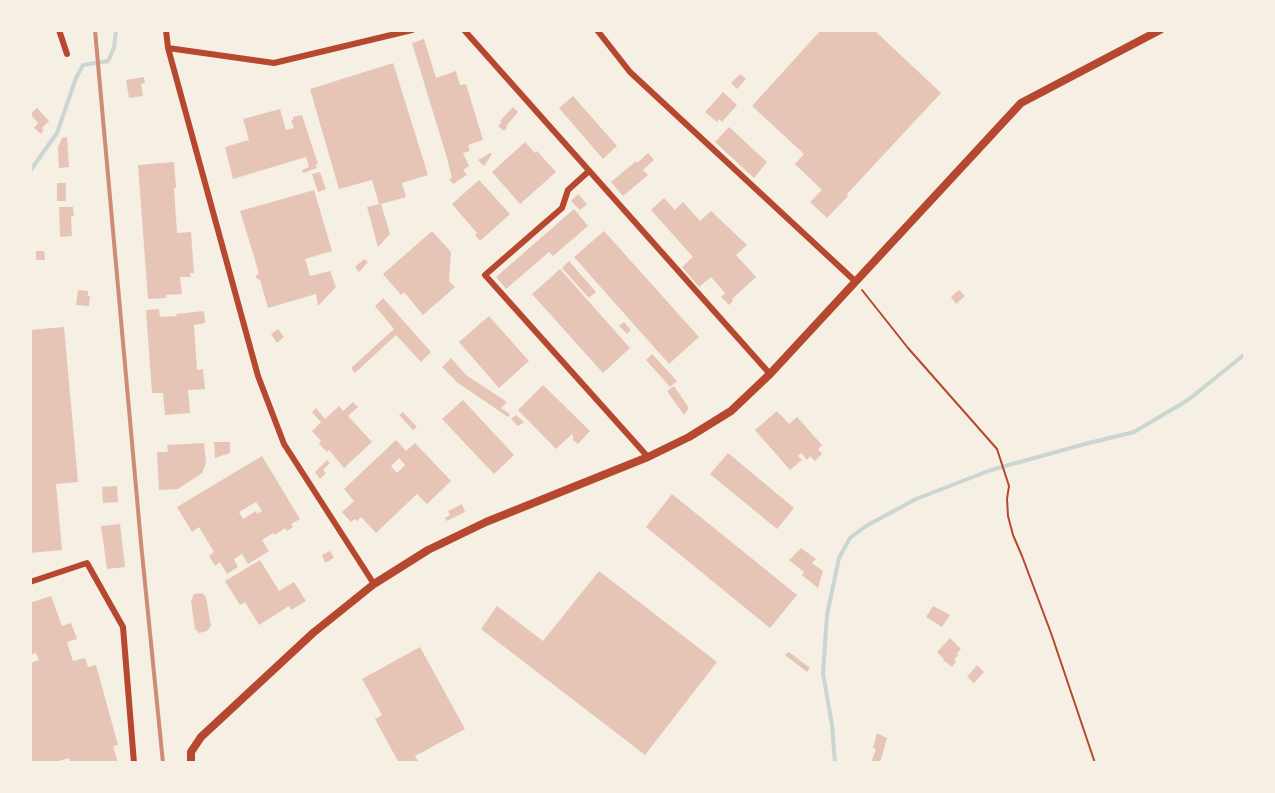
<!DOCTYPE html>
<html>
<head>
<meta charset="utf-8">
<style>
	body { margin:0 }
	#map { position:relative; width:1275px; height:793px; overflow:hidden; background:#f6efe4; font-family:"Times New Roman",serif }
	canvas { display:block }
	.frame { position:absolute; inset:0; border:32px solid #f6efe4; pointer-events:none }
</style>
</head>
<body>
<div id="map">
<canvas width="1275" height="793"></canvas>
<div class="frame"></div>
</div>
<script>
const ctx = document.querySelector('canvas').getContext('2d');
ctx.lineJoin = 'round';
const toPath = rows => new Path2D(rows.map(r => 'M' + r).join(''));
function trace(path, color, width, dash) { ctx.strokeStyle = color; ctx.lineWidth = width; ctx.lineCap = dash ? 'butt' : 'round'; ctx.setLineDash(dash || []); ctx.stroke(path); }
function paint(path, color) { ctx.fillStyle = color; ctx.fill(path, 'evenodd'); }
const stream = toPath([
	[30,171,57,133,76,78,83,65,108,61,114,48,116,30],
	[835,763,832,725,823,673,827,615,839,558,850,538,866,526,916,499,991,470,1085,444,1134,432,1188,400,1245,354]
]);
const building = toPath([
	[821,30,874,30,941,93,847,194,848,196,827,218,810,202,822,190,795,164,804,154,752,106],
	[424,39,436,78,456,71,460,85,466,84,483,140,468,145,470,151,463,153,469,166,463,170,467,175,453,184,449,179,452,178,447,158,412,43],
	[393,63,428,175,402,183,406,197,381,204,390,234,378,247,367,207,379,204,372,180,339,189,310,89],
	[740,74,746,79,737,89,731,83],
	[144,77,145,83,141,84,143,96,129,98,126,80],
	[723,92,737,105,722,122,719,119,717,122,705,112],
	[573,96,617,146,603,159,559,108],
	[513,107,518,112,506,126,507,128,504,131,498,126,502,122,500,121],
	[37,108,49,121,42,128,44,130,41,134,34,128,38,123,30,114],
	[280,109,286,130,294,128,291,120,293,120,293,117,302,115,318,164,315,165,317,168,303,173,302,170,309,167,306,157,233,179,225,147,249,140,243,119],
	[729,127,767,162,754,178,715,142],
	[67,137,69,167,59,168,58,147,62,138],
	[525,142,535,153,537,151,556,172,520,204,492,172],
	[490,153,492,154,484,166,478,160],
	[648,153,654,160,643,170,648,175,623,196,611,182,636,161,637,163],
	[174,162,176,188,174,188,177,233,191,232,194,273,190,273,191,277,180,277,182,294,166,295,166,298,148,299,138,165],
	[320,172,326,189,318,192,312,174],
	[479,180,510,214,480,241,475,235,477,233,452,204],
	[57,183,66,183,66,201,57,201],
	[314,190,332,251,305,259,310,276,330,271,336,287,318,306,316,294,268,308,260,280,255,277,259,273,240,211],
	[578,194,587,204,580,210,571,201],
	[664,198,675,210,683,202,700,221,711,211,747,245,736,255,756,277,732,299,733,301,729,305,721,297,725,293,711,277,699,287,682,267,693,257,651,210],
	[59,207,73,207,74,216,71,216,72,236,60,237],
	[574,209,588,226,553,256,549,252,506,289,496,277],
	[432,231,451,252,449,281,455,287,423,315,404,292,401,295,383,274],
	[604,231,699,337,669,364,574,257],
	[36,251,44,251,45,260,36,260],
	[364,259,368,262,359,272,355,267],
	[569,261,596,292,589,298,562,268],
	[560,269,630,348,603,373,532,294],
	[78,290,88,291,88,296,90,296,89,306,76,305],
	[959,290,965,296,956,304,951,297],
	[383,298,431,352,421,362,396,335,355,373,351,368,394,329,375,306],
	[159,309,160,317,177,316,176,314,204,311,205,323,194,325,197,370,203,369,205,389,188,390,190,413,165,415,163,393,152,393,146,310],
	[489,316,529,361,499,388,459,342],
	[624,322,631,330,627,334,619,326],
	[64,327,78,482,56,484,62,550,30,553,30,330],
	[278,329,284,337,277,343,271,334],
	[652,354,677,381,670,387,646,360],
	[451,358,466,375,507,402,501,408,510,414,508,417,458,383,442,367],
	[543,385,590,431,578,444,573,440,573,436,572,434,556,449,518,410],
	[674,386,689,408,684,415,667,391],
	[463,400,514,455,494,474,442,419],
	[353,402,358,407,348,416,372,442,344,468,329,450,327,452,319,444,321,441,312,431,321,422,312,412,316,408,325,419,339,406,343,411],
	[777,411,789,424,797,417,822,445,818,449,822,454,815,461,810,456,807,460,801,453,798,456,802,460,790,470,755,430],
	[403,412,417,427,413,430,399,415],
	[516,415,524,422,518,426,511,419],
	[396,440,406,451,415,443,451,481,427,504,417,494,376,533,361,517,357,521,355,519,351,522,342,512,354,501,344,489],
	[399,458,405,465,397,473,391,466],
	[214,442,230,442,230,453,215,458],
	[204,443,206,463,202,473,178,489,159,490,157,452,168,452,167,445],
	[728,453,794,508,777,529,710,474],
	[262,456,300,519,291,524,293,527,287,531,285,528,275,535,273,533,262,540,269,551,248,564,242,554,234,559,238,567,227,574,220,562,215,566,209,556,214,552,199,527,192,532,177,507],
	[256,502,262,511,257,514,256,511,243,519,239,512],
	[327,460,330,463,323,470,326,473,320,479,315,472],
	[117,486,118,502,103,503,102,487],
	[672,494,797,595,770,628,646,527],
	[462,504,465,512,447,521,445,518,450,515,448,511],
	[120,524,125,567,107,569,101,526],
	[801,548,816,559,812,563,823,571,818,588,802,575,804,572,789,560],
	[330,551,334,558,325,563,322,555],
	[260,560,279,591,294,582,306,601,291,610,289,606,259,625,245,602,240,605,225,581],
	[599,571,717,662,645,755,481,629,497,606,543,641],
	[202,593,206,597,211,626,207,631,199,633,195,629,191,601,194,594],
	[51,596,62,626,71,623,77,639,67,642,73,661,85,658,88,667,96,665,118,745,113,746,118,763,70,763,69,758,52,763,30,763,30,663,39,660,36,653,30,655,30,603],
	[933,606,950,615,942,627,926,617],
	[950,638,961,649,957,653,958,655,954,660,956,661,952,667,943,660,944,659,937,652],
	[420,647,465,729,415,756,419,763,399,763,375,719,382,715,362,679],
	[789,652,810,668,807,672,785,655],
	[977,665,984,672,974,683,967,677],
	[877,733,887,738,880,763,871,763,876,749,873,748]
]);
const path = toPath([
	[862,290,908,348,997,449,1009,486,1007,499,1008,516,1013,535,1022,556,1051,633,1095,763]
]);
const minor = toPath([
	[59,30,67,54],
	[166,30,168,48,258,376,284,444,374,584],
	[464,30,770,374],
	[597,30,630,72,856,282],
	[168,48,274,63,412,30],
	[589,171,568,190,562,208,485,275,648,457],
	[30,582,87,563,123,627,134,763]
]);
const secondary = toPath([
	[191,763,191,752,201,737,313,633,374,584,428,550,486,522,648,457,689,437,731,411,770,374,1021,103,1160,30]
]);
const rail = toPath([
	[95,30,141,543,163,763]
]);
trace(stream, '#c9d6d2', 4);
paint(building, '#e6c5b7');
trace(path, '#b5482f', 2);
trace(minor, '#b5482f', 6);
trace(secondary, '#b5482f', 8);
trace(rail, '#cf8b77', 4);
</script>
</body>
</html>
